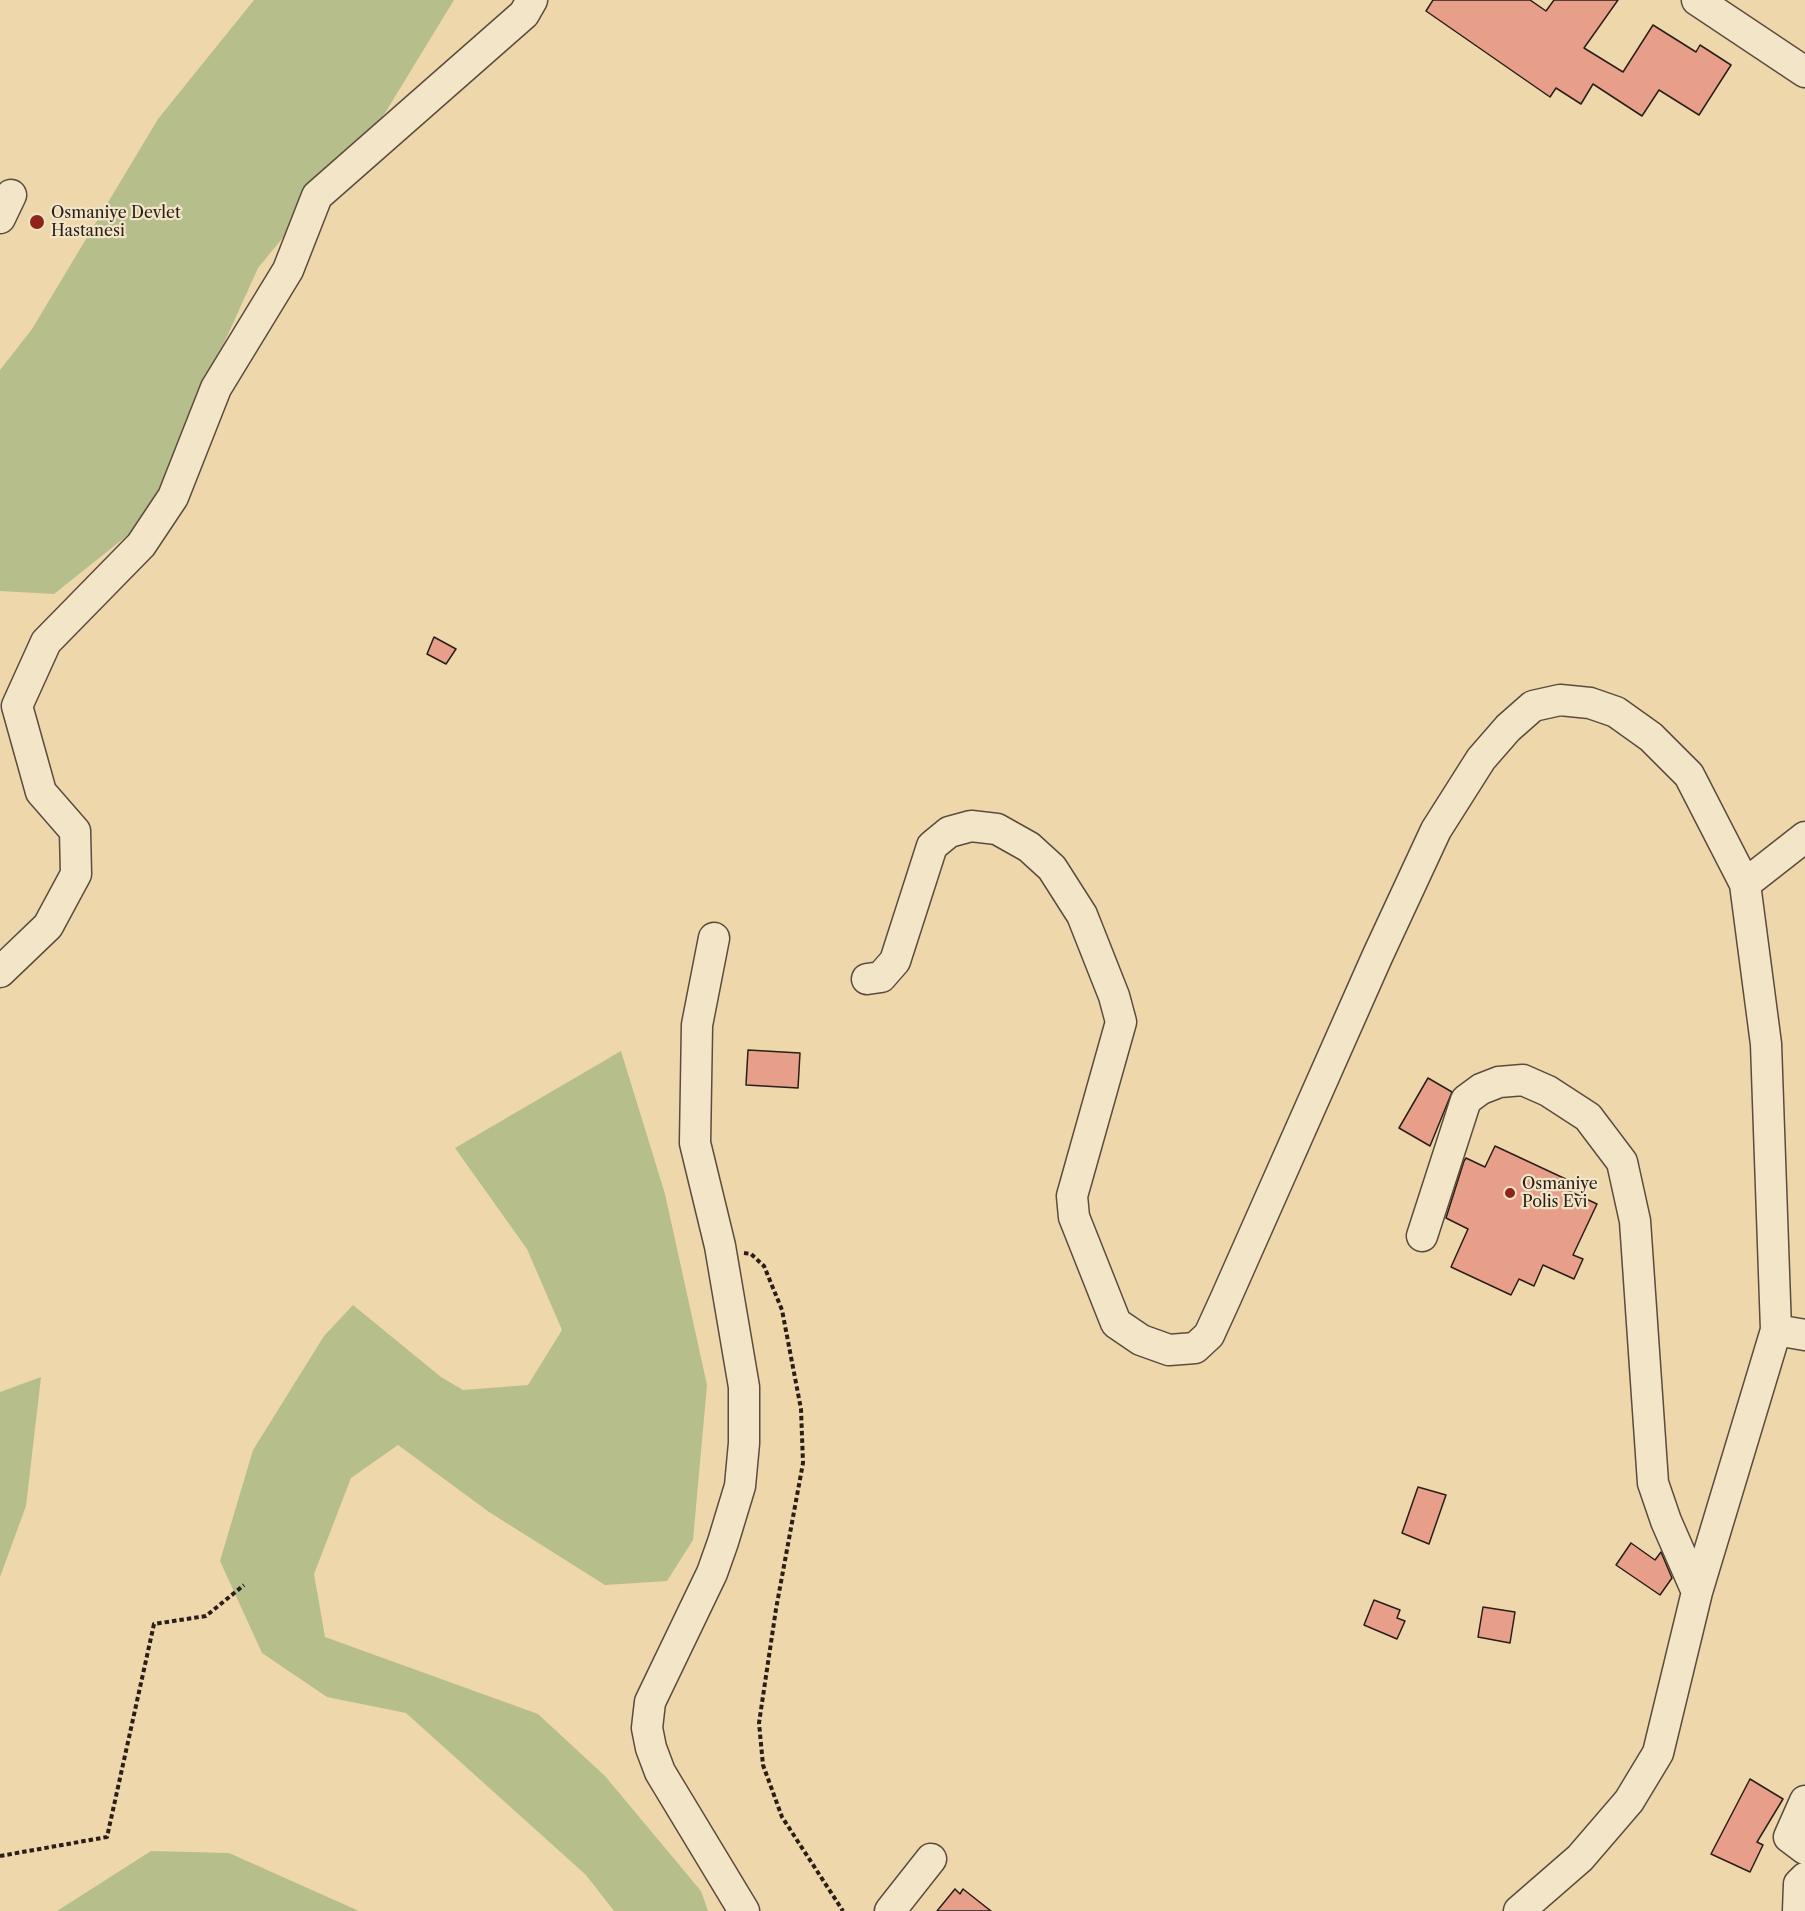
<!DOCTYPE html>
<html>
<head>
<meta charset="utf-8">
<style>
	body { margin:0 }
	canvas { display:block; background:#edd7ab }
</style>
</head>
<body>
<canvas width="1805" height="1911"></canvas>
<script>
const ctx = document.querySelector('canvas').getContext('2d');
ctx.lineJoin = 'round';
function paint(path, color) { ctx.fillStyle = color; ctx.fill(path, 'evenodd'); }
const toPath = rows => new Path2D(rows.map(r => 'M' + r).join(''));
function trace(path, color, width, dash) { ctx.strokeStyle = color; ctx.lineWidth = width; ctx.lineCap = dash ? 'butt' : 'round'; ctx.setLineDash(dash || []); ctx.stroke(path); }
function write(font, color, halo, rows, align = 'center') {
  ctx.font = font + ' "Libre Caslon Text",serif'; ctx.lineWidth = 4.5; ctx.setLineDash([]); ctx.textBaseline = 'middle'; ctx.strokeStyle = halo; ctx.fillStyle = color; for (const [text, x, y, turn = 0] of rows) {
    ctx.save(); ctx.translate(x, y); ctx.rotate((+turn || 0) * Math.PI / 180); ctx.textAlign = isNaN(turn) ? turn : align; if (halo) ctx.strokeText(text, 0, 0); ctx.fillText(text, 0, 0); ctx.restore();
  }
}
const green = toPath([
	[254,0,454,0,385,113,258,268,200,396,158,511,54,594,0,591,0,370,32,329,158,119],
	[621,1051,665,1194,707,1385,693,1540,667,1581,605,1585,489,1512,398,1445,351,1478,314,1574,325,1637,538,1714,605,1776,701,1891,708,1911,614,1911,586,1875,406,1713,327,1697,262,1653,220,1561,253,1450,324,1336,353,1305,441,1377,463,1390,528,1385,562,1330,527,1249,455,1148],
	[41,1377,26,1506,0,1577,0,1392],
	[151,1851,229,1853,359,1911,57,1911]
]);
const building = toPath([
	[1433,0,1530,0,1546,11,1554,0,1618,0,1584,48,1623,72,1653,25,1696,52,1700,45,1731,65,1699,115,1659,90,1642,116,1593,84,1581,104,1556,88,1550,97,1426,11,1433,0],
	[434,637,456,649,446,664,427,654,434,637],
	[748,1050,800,1053,798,1088,746,1085,748,1050],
	[1428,1078,1452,1092,1430,1146,1399,1128,1428,1078],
	[1495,1146,1570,1181,1567,1190,1597,1204,1573,1255,1583,1259,1574,1279,1543,1265,1534,1286,1519,1279,1511,1295,1451,1267,1468,1229,1446,1218,1464,1161,1466,1158,1485,1167,1495,1146],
	[1418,1487,1446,1495,1429,1544,1402,1533,1418,1487],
	[1631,1543,1655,1560,1661,1552,1672,1578,1660,1595,1616,1565,1631,1543],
	[1374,1600,1400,1610,1397,1618,1405,1621,1397,1639,1364,1625,1374,1600],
	[1483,1607,1515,1612,1510,1643,1478,1637,1483,1607],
	[1750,1779,1783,1799,1757,1842,1763,1845,1750,1872,1711,1854,1750,1779],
	[955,1889,960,1894,963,1889,991,1911,937,1911,955,1889]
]);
const path = toPath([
	[744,1253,751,1254,764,1266,782,1310,801,1409,803,1463,776,1609,759,1723,763,1765,782,1817,843,1911],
	[0,1856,107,1837,154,1624,206,1616,244,1585]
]);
const minor = toPath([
	[1697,0,1805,72],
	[0,218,11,195],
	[714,938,697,1025,695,1143,720,1246,744,1387,744,1443,740,1486,723,1542,712,1573,650,1702,647,1728,651,1748,660,1772,744,1911],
	[0,972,48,926,76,874,75,831,41,792,17,706,46,642,141,545,173,497,216,388,288,270,317,196,524,14,532,0],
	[867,979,881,977,895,961,932,846,949,832,971,826,997,829,1029,847,1052,868,1082,915,1114,996,1121,1022,1072,1196,1074,1217,1116,1323,1141,1340,1169,1350,1195,1348,1209,1335,1225,1300,1377,957,1436,830,1481,759,1508,728,1533,706,1560,700,1590,703,1616,712,1651,737,1689,775,1745,884],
	[1422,1236,1466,1100,1481,1089,1499,1082,1523,1080,1548,1091,1588,1117,1622,1162,1635,1221,1653,1483,1666,1521,1697,1592],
	[1776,1330,1805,1335],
	[1805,1801,1789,1837,1805,1849],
	[890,1911,931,1859],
	[1519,1911,1580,1858,1629,1801,1658,1753,1697,1592,1776,1330,1766,1044,1745,884,1805,837],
	[1798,1911,1799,1884,1805,1878]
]);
const markers = [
	[37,222,8,"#8f2418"],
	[1510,1193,6,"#8f2418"]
];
const poiNames = [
	["Osmaniye Devlet",51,213],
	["Hastanesi",51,231],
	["Osmaniye",1522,1184],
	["Polis Evi",1522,1202]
];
paint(green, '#b6bf8b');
paint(building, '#e79f89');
trace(building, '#2a1e19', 1.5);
trace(minor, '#5b4c3e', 33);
trace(path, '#2a1e19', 4, [4.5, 3]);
trace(minor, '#f3e5c8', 30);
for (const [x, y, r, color] of markers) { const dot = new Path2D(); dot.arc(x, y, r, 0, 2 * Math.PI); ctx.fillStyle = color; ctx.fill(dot); trace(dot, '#f3e5c8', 2); }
write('16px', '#2a1e19', '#f3e5c8', poiNames, 'left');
</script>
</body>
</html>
